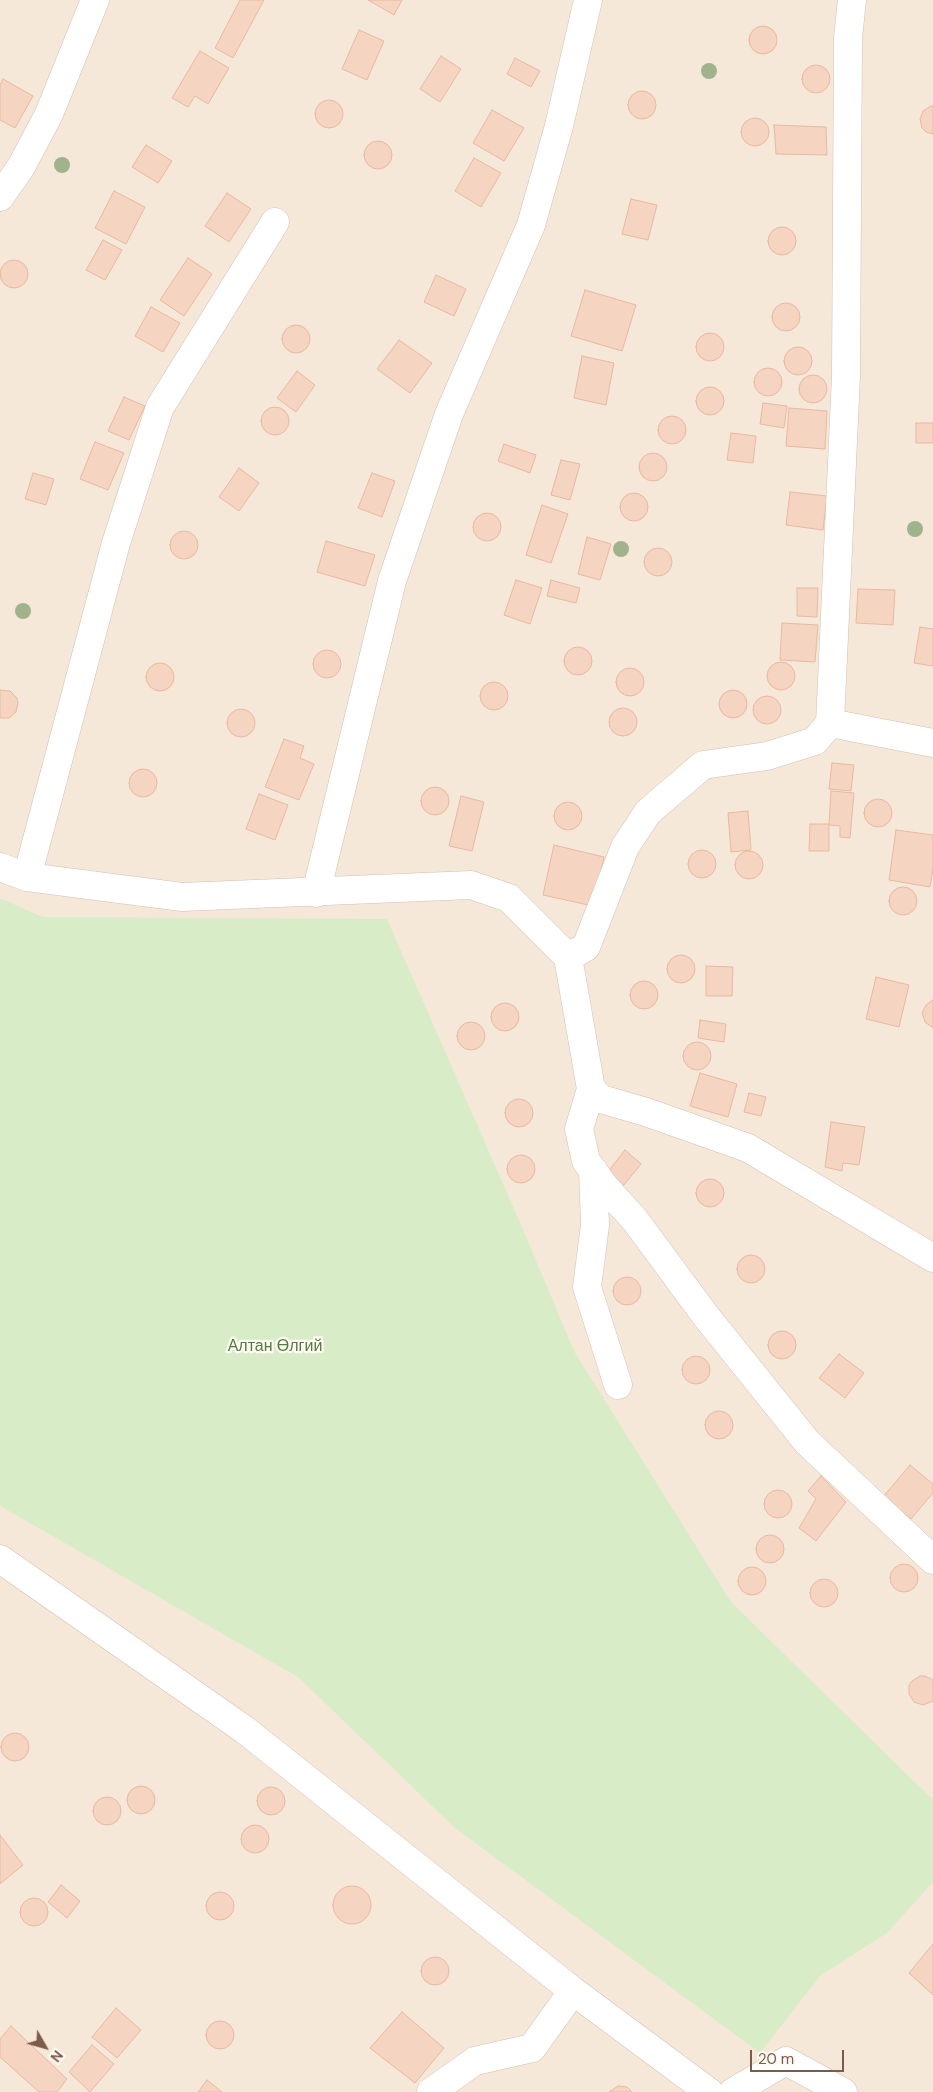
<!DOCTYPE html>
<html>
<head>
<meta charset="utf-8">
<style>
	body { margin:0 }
	#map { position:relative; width:933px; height:2092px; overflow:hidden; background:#fef6eb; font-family:"DM Sans",sans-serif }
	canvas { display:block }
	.north { position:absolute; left:20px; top:2022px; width:50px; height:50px; -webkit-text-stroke:4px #fffaf3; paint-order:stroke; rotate:128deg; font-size:14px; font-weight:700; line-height:20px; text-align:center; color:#7c5b4b }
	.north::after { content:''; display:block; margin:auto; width:18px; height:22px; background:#7c5b4b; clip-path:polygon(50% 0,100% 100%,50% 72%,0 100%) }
	.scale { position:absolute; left:750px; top:2050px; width:94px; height:22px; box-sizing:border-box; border:2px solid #7c5b4b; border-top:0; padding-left:6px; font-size:15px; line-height:18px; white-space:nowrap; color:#7c5b4b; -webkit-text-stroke:4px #fffaf3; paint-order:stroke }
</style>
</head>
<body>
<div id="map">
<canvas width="933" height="2092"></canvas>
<div class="north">N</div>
<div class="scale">20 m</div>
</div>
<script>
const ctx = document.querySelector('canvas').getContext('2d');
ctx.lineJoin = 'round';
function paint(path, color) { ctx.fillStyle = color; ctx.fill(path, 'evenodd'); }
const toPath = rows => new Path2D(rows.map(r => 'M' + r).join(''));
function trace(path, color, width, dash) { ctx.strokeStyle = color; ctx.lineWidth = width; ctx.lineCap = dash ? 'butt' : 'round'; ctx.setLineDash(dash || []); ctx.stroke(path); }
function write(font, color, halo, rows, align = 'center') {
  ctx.font = font + ' "DM Sans",sans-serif'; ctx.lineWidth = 4.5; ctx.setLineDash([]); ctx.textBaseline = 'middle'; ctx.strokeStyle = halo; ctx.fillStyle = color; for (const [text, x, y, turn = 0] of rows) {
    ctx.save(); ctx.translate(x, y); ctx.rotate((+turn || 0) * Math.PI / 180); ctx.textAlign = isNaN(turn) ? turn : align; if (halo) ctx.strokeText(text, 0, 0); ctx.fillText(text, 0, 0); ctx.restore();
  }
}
const residential = toPath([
	[0,0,933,0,933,2092,0,2092]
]);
const green = toPath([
	[0,898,43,917,387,919,522,1227,574,1351,731,1602,933,1800,933,1882,887,1933,820,1976,760,2053,455,1828,298,1677,0,1506]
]);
const building = toPath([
	[240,0,264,0,233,58,215,48,240,0],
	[368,0,402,0,394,15,368,0],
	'749 40a14 14 0 1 1 28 0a14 14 0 1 1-28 0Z',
	[359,30,384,41,367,80,342,69,359,30],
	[200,51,229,68,208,104,195,96,188,107,172,98,200,51],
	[441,56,461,69,440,102,420,89,441,56],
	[515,58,540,71,531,87,507,74,515,58],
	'802 79a14 14 0 1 1 28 0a14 14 0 1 1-28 0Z',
	[3,79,33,96,15,128,0,120,0,85,3,79],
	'628 105a14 14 0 1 1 28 0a14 14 0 1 1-28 0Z',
	'315 114a14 14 0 1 1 28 0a14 14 0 1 1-28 0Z',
	[931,106,933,106,933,134,926,132,922,128,920,119,923,111,931,106],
	[492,110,524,128,504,161,473,143,492,110],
	'741 132a14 14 0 1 1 28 0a14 14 0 1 1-28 0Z',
	[774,125,826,127,827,155,776,154,774,125],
	'364 155a14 14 0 1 1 28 0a14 14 0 1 1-28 0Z',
	[146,145,172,161,158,183,132,167,146,145],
	[474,158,501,173,481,207,455,191,474,158],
	[114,191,145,207,126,244,95,228,114,191],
	[227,193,251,209,229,242,205,226,227,193],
	[631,199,657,205,648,240,622,234,631,199],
	'768 241a14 14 0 1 1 28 0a14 14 0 1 1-28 0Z',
	[103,240,122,250,105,280,86,270,103,240],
	[188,258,212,274,184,316,160,300,188,258],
	'0 274a14 14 0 1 1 28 0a14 14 0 1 1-28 0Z',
	[436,275,466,289,454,316,424,302,436,275],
	[585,290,636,305,622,351,571,336,585,290],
	'772 317a14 14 0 1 1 28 0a14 14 0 1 1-28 0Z',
	[151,307,180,323,163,352,135,336,151,307],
	'282 339a14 14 0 1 1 28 0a14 14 0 1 1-28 0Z',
	'696 347a14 14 0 1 1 28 0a14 14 0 1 1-28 0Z',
	[399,340,432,363,410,393,377,369,399,340],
	'784 361a14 14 0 1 1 28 0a14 14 0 1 1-28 0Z',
	[582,356,614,363,606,405,574,398,582,356],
	'754 382a14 14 0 1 1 28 0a14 14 0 1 1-28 0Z',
	[297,371,315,385,296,412,277,398,297,371],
	'799 389a14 14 0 1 1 28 0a14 14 0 1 1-28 0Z',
	'696 401a14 14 0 1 1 28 0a14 14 0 1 1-28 0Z',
	[124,397,145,406,129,440,108,431,124,397],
	[763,403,787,406,784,428,760,424,763,403],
	'261 421a14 14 0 1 1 28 0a14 14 0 1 1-28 0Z',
	[789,408,827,411,825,449,786,446,789,408],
	'658 430a14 14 0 1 1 28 0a14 14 0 1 1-28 0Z',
	[916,423,933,423,933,443,916,443,916,423],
	[731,433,756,436,753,463,727,460,731,433],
	[95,442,124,453,108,490,80,479,95,442],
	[504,444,536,455,530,473,498,461,504,444],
	'639 467a14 14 0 1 1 28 0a14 14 0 1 1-28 0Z',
	[561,460,580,464,570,500,551,495,561,460],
	[239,468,259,483,239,511,219,497,239,468],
	[33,473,54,479,46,505,25,499,33,473],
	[372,473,395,481,382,517,358,508,372,473],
	[790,492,827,496,823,530,786,525,790,492],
	'620 507a14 14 0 1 1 28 0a14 14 0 1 1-28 0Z',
	[542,505,568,514,551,563,526,555,542,505],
	'473 527a14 14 0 1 1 28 0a14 14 0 1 1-28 0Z',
	'170 545a14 14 0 1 1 28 0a14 14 0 1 1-28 0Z',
	[587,537,611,544,600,580,578,574,587,537],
	[326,541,375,555,365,586,317,572,326,541],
	'644 562a14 14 0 1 1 28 0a14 14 0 1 1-28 0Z',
	[516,580,542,588,530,624,504,615,516,580],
	[551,580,580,588,576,603,547,596,551,580],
	[797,588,818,588,817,617,797,616,797,588],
	[858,589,895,590,893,625,856,623,858,589],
	[782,623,818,625,815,662,780,660,782,623],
	[920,627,933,629,933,666,914,663,920,627],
	'564 661a14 14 0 1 1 28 0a14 14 0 1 1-28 0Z',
	'313 664a14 14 0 1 1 28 0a14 14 0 1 1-28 0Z',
	'767 676a14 14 0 1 1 28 0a14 14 0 1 1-28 0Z',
	'146 677a14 14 0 1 1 28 0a14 14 0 1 1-28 0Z',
	'616 682a14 14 0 1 1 28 0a14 14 0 1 1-28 0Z',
	'480 696a14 14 0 1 1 28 0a14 14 0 1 1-28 0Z',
	'719 704a14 14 0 1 1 28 0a14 14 0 1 1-28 0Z',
	[0,690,10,691,17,698,18,703,16,712,9,718,0,718,0,690],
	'753 710a14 14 0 1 1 28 0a14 14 0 1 1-28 0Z',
	'609 722a14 14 0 1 1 28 0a14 14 0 1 1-28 0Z',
	'227 723a14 14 0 1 1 28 0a14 14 0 1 1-28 0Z',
	[284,739,304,746,300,758,314,764,299,800,265,787,284,739],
	[832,763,854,765,851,791,829,789,832,763],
	'129 783a14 14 0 1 1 28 0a14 14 0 1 1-28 0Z',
	'421 801a14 14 0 1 1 28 0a14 14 0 1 1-28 0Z',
	[831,791,854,793,850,838,840,837,840,826,829,825,831,791],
	[259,794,288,805,275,840,246,829,259,794],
	[461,796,484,802,472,851,449,846,461,796],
	'864 813a14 14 0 1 1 28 0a14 14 0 1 1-28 0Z',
	'554 816a14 14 0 1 1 28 0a14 14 0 1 1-28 0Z',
	[748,811,751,850,731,852,728,813,748,811],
	[810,824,829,824,829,851,809,851,810,824],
	[896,830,933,835,933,869,930,887,889,880,896,830],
	[554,845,604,857,593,906,543,895,554,845],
	'688 864a14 14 0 1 1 28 0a14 14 0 1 1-28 0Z',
	'735 865a14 14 0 1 1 28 0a14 14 0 1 1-28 0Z',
	'889 901a14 14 0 1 1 28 0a14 14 0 1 1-28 0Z',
	'667 969a14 14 0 1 1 28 0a14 14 0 1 1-28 0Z',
	[706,966,733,967,732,996,706,996,706,966],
	[876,977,909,985,899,1027,866,1019,876,977],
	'630 995a14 14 0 1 1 28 0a14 14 0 1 1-28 0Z',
	[933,1000,933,1028,925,1022,922,1013,926,1005,933,1000],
	'491 1017a14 14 0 1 1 28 0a14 14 0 1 1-28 0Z',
	[700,1020,726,1024,724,1042,698,1038,700,1020],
	'457 1036a14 14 0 1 1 28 0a14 14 0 1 1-28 0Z',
	'683 1056a14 14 0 1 1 28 0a14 14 0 1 1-28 0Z',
	[700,1073,737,1084,728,1117,690,1106,700,1073],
	[749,1093,766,1097,761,1116,744,1112,749,1093],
	'505 1113a14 14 0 1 1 28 0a14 14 0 1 1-28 0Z',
	[831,1122,865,1127,859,1165,843,1163,842,1171,825,1167,831,1122],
	[625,1150,641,1164,623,1186,607,1173,625,1150],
	'507 1169a14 14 0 1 1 28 0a14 14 0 1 1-28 0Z',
	'696 1193a14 14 0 1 1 28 0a14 14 0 1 1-28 0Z',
	'737 1269a14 14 0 1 1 28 0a14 14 0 1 1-28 0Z',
	'613 1291a14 14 0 1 1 28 0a14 14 0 1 1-28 0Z',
	'768 1345a14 14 0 1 1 28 0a14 14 0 1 1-28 0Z',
	[839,1354,864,1373,845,1398,819,1378,839,1354],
	'682 1370a14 14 0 1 1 28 0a14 14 0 1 1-28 0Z',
	'705 1425a14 14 0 1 1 28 0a14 14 0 1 1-28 0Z',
	[910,1465,933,1484,933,1493,911,1519,883,1497,910,1465],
	[821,1476,846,1502,816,1541,799,1528,816,1499,808,1491,821,1476],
	'764 1504a14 14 0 1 1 28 0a14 14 0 1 1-28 0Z',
	'756 1549a14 14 0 1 1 28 0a14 14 0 1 1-28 0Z',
	'890 1578a14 14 0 1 1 28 0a14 14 0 1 1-28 0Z',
	'738 1581a14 14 0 1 1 28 0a14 14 0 1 1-28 0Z',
	'810 1593a14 14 0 1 1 28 0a14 14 0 1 1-28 0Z',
	[920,1676,925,1676,933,1680,933,1701,923,1705,914,1702,909,1694,909,1685,912,1681,920,1676],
	'1 1747a14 14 0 1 1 28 0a14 14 0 1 1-28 0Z',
	'127 1800a14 14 0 1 1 28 0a14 14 0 1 1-28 0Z',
	'257 1801a14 14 0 1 1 28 0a14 14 0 1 1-28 0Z',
	'93 1811a14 14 0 1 1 28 0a14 14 0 1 1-28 0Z',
	'241 1839a14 14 0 1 1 28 0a14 14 0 1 1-28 0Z',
	[0,1835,23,1865,0,1884,0,1835],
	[61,1885,80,1901,67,1918,48,1902,61,1885],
	'333 1905a19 19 0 1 1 38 0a19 19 0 1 1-38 0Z',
	'206 1906a14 14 0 1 1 28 0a14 14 0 1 1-28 0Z',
	'20 1912a14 14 0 1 1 28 0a14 14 0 1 1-28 0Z',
	[933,1944,933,1995,909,1973,933,1944],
	'421 1971a14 14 0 1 1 28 0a14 14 0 1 1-28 0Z',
	[116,2008,141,2030,117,2058,92,2037,116,2008],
	[402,2012,444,2048,415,2083,370,2048,402,2012],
	'206 2035a14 14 0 1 1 28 0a14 14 0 1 1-28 0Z',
	[11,2026,67,2079,57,2092,39,2092,0,2057,0,2039,11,2026],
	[92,2045,114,2064,90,2092,69,2072,92,2045],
	[207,2080,222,2092,198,2092,207,2080],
	[618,2086,627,2087,632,2092,609,2092,618,2086]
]);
const street = toPath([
	[852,0,848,38,846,376,830,723,933,743],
	[0,197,21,167,49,114,95,0],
	[830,723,815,741,767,756,703,765,648,812,625,847,586,947,568,957,591,1089,601,1099,646,1112,748,1148,933,1258],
	[0,867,27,877,182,897,471,885,509,898,568,957],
	[27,877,116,543,160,407,275,222],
	[316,893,392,581,449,414,531,225,559,126,588,0],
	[591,1089,579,1129,586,1161,605,1187,635,1220,705,1315,807,1442,933,1560],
	[593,1170,595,1225,587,1287,618,1385],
	[0,1559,245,1730,573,1991,709,2092],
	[431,2092,475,2061,532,2048,573,1991],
	[733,2092,786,2061,843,2092]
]);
const trees = [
	[709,71],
	[62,165],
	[915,529],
	[621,549],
	[23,611]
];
const parkNames = [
	["Алтан Өлгий",275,1347]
];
paint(residential, '#f6e8d9');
paint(green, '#d8edc7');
paint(building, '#f5d4c1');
trace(building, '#e9b9a0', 1);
trace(street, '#d4bfb2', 29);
trace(street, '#fff', 28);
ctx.fillStyle = '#a0b38c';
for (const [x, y] of trees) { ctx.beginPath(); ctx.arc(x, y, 8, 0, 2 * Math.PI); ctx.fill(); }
write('16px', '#537c3f', '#fffaf3', parkNames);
</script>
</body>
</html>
